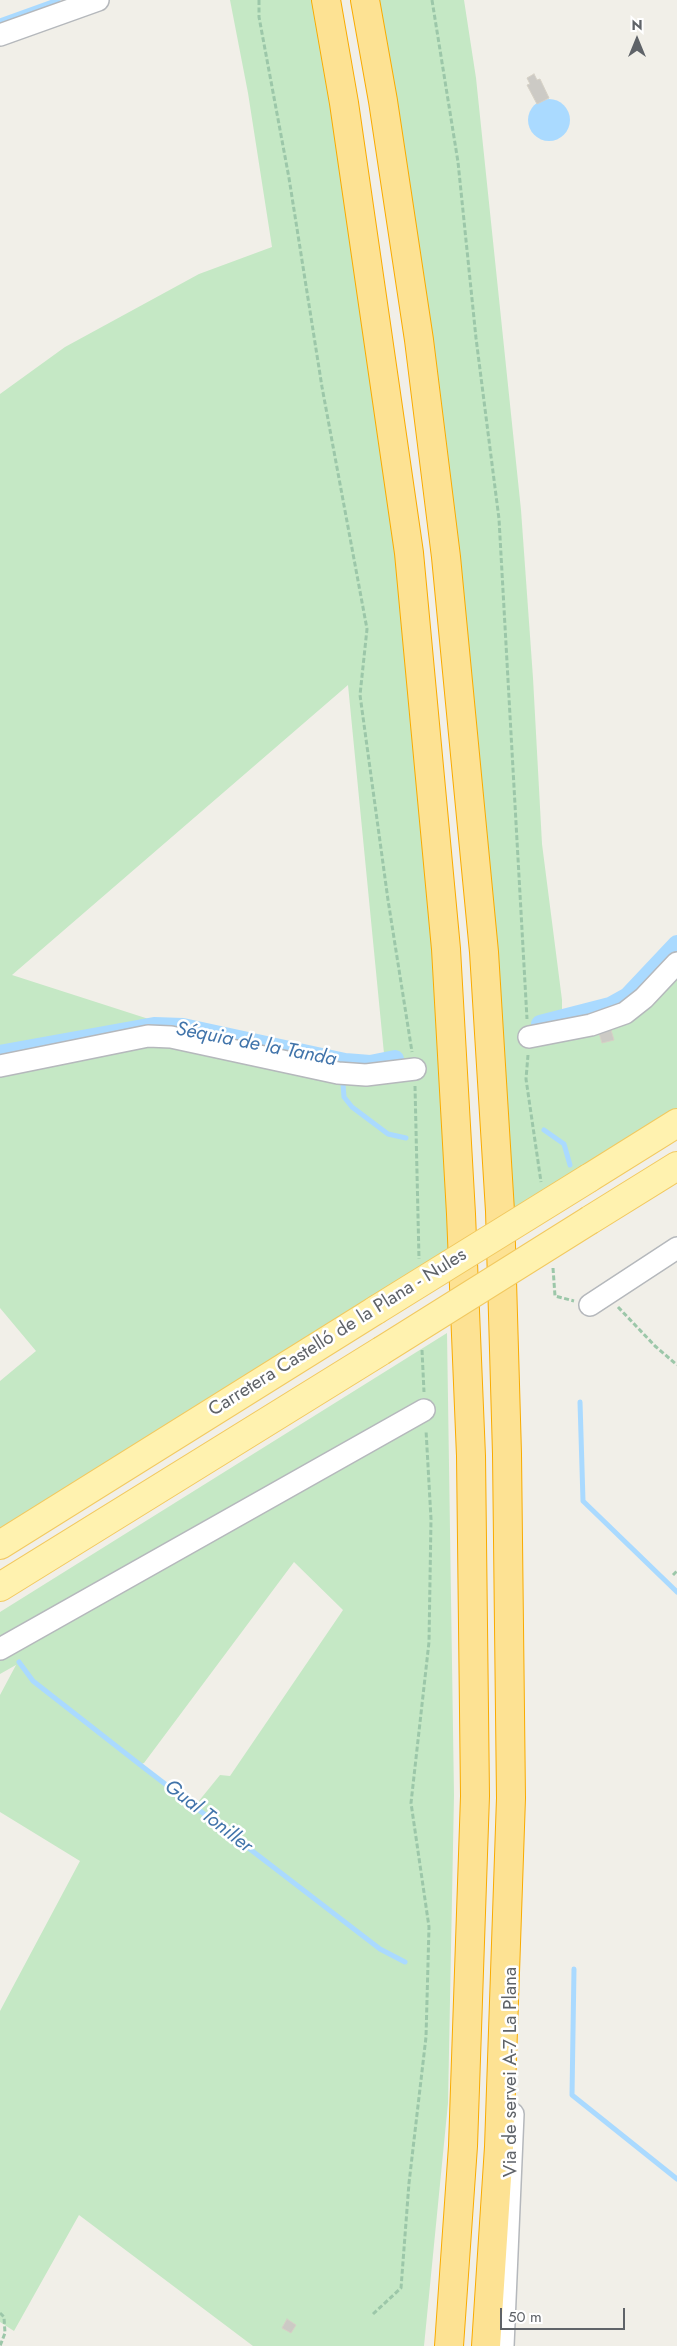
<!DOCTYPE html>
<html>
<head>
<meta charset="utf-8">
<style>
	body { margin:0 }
	#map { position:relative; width:677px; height:2346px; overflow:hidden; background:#f1efe8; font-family:Jost,sans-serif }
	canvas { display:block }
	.north { position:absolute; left:612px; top:15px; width:50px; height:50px; -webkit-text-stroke:4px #fff; paint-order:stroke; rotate:0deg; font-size:14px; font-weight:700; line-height:20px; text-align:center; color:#5f6368 }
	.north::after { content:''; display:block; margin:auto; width:18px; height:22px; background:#5f6368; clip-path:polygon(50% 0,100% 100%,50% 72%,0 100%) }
	.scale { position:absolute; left:500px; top:2308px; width:125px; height:22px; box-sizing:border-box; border:2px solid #5f6368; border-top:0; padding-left:6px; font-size:15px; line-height:18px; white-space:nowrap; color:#5f6368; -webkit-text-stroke:4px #fff; paint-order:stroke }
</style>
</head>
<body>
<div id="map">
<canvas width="677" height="2346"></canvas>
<div class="north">N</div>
<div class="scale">50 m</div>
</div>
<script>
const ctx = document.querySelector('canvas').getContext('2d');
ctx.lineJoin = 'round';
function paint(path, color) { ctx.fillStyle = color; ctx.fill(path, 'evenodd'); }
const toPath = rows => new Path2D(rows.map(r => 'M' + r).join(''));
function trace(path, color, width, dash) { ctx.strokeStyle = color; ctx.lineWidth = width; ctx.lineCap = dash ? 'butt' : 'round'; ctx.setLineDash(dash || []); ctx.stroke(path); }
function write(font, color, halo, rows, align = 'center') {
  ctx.font = font + ' Jost,sans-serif'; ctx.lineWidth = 5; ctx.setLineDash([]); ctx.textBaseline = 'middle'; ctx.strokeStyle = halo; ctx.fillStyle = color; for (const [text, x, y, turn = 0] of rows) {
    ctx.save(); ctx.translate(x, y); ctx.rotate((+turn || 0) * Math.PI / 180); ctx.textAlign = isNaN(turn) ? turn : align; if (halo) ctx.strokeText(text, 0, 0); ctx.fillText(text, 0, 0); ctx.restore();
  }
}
const green = toPath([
	[230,0,317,0,390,500,422,791,454,1251,0,1534,0,1381,36,1351,0,1308,0,394,65,347,199,274,272,247,248,93],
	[348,685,386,1074,171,1036,158,1022,12,975],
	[375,0,464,0,476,78,521,510,533,678,542,844,562,1000,562,1031,591,1025,677,964,677,1113,508,1218],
	[447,1333,454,1795,448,2103,424,2346,253,2346,79,2215,14,2331,0,2322,0,2011,80,1861,0,1812,0,1695,16,1665,0,1674,0,1612],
	[294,1562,343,1610,230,1776,220,1775,194,1807,139,1765,144,1763]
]);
const water = toPath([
	'528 120a21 21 0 1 1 42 0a21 21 0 1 1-42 0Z'
]);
const stream = toPath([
	[0,21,58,0],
	[343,1084,344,1097,352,1107,388,1134,406,1138],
	[544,1130,564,1144,570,1165],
	[580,1402,583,1501,677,1592],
	[19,1662,33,1681,143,1767,380,1949,405,1962],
	[574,1969,572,2095,677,2179]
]);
const canal = toPath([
	[540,1024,610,1006,628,996,677,944],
	[0,1054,154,1026,183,1027,345,1062,370,1064,395,1059]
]);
const building = toPath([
	[534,74,537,80,540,79,549,98,537,104,527,85,530,84,527,78,534,74],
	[611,1030,614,1040,602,1043,599,1033,611,1030],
	[287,2319,296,2325,291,2333,282,2328,287,2319]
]);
const path = toPath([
	[259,0,259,17,289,178,322,387,367,629,360,695,388,900,412,1052],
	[432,0,458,162,476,338,499,519,527,1019],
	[528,1055,526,1079,541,1182],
	[415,1086,419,1259],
	[553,1268,555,1296,574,1301],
	[618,1307,655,1346,677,1365],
	[422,1350,424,1392],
	[673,1575,677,1571],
	[0,2313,4,2317,5,2333,0,2346],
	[373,2314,401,2288,409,2183,426,2037,429,1927,411,1803,429,1642,431,1519,426,1430]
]);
const minor = toPath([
	[0,35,98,0],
	[529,1037,591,1025,625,1013,644,998,677,963],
	[0,1066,148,1036,171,1037,338,1073,366,1075,415,1069],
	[590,1305,677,1248],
	[0,1649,424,1410],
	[503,2346,513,2114]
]);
const major = toPath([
	[589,1178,677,1123],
	[590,1220,677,1166],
	[0,1545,376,1310],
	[0,1587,381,1351]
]);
const highway = toPath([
	[326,0,344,103,409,553,446,949,461,1214,471,1456,475,1796,463,2146,449,2346],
	[365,0,383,101,419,340,446,557,484,952,500,1211,507,1454,511,1798,499,2147,486,2346]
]);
const majorBridge = toPath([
	[376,1310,589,1178],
	[381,1351,590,1220]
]);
const streetNames = [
	["Carretera Castelló de la Plana - Nules",338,1333,-32],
	["Via de servei A-7 La Plana",511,2072,-90]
];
const waterNames = [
	["Séquia de la Tanda",256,1045,11],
	["Gual Toniller",208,1817,38]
];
paint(green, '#c5e8c5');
paint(water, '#aadaff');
trace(stream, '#aadaff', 5);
trace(canal, '#aadaff', 18);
paint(building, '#cccac5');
trace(building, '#d6d1c6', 1);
trace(minor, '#b5b8bc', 24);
trace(major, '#f2c960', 30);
trace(highway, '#f9ab00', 30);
trace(path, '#9cc7a9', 3, [5, 2.5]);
trace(minor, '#fff', 21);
trace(major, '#fff2af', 28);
trace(highway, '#fde293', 28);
trace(majorBridge, '#f2c960', 30, []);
trace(majorBridge, '#fff2af', 28);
write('19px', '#5f6368', '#fff', streetNames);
write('italic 20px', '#4174aa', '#fff', waterNames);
</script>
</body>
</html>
